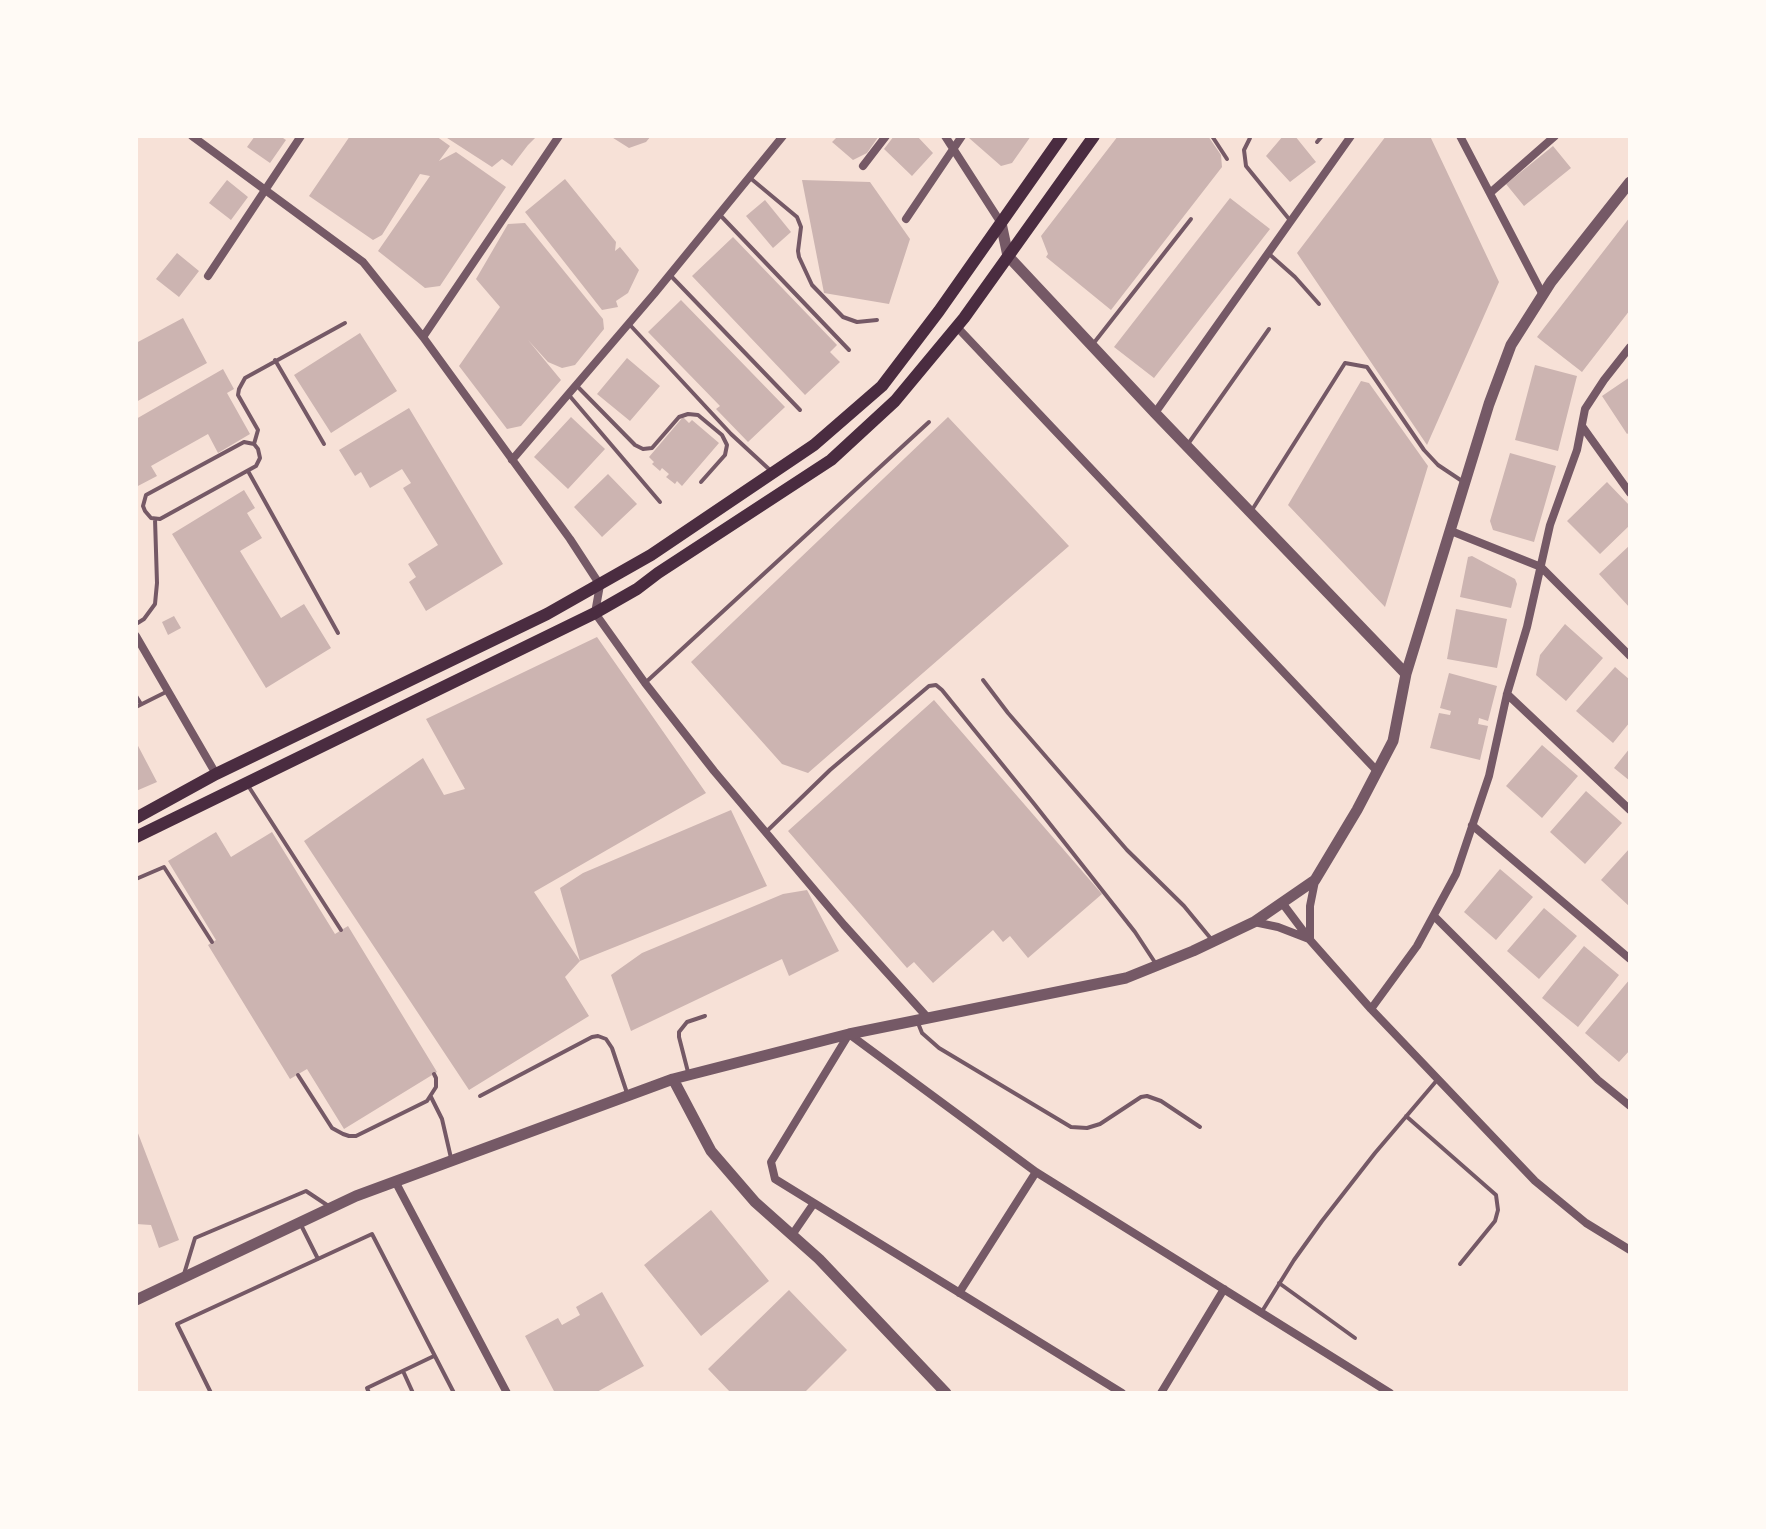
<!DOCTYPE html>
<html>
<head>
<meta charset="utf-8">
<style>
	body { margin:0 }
	#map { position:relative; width:1766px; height:1529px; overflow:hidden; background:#f7e1d7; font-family:Overpass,sans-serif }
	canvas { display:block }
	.frame { position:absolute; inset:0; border:138px solid #fffaf5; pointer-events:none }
</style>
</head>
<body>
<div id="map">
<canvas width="1766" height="1529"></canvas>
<div class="frame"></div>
</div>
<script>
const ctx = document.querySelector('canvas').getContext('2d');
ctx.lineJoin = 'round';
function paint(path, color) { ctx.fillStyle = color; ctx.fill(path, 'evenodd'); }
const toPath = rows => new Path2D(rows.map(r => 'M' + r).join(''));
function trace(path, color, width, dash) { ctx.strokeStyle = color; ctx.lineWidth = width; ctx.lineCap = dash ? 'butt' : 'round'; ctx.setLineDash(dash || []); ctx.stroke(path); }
const building = toPath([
	[255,136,280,136,286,140,270,163,247,147],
	[350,136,436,136,450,146,439,161,456,152,506,187,440,286,425,288,378,251,430,176,420,174,382,235,373,240,309,196],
	[444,136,537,136,528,145,512,166,502,159,492,167],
	[610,136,651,136,646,142,629,148],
	[838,136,879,136,867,153,853,160,832,142],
	[894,136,917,136,933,153,912,176,884,149],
	[970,136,1031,136,1012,163,1001,166,969,138],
	[1118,136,1208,136,1221,155,1222,167,1111,310,1046,257,1048,254,1041,236],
	[1283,136,1295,136,1316,162,1290,182,1266,156],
	[1386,136,1430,136,1499,282,1427,445,1297,253],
	[1553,146,1571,168,1524,206,1506,184],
	[565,179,616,242,615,251,620,247,639,270,628,293,616,301,618,307,602,310,525,212],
	[227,180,248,197,231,220,209,203],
	[802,180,870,182,910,239,889,304,824,293],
	[1230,198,1270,229,1154,378,1114,347],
	[765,200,791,232,773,248,746,216],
	[1630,217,1630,310,1582,372,1537,337],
	[525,223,603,319,604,329,575,365,562,368,548,362,528,340,561,380,521,426,507,429,459,366,500,307,476,279,508,224],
	[733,237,837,345,830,352,840,362,805,395,692,276],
	[177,253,199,271,179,297,156,279],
	[681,300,785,407,748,442,716,409,720,406,648,332],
	[183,318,207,363,136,402,136,343],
	[360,333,397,391,331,433,294,375],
	[627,358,660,386,630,421,597,394],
	[1535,365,1577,376,1558,451,1515,440],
	[223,369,234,389,227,393,250,434,218,453,208,434,151,466,157,476,136,487,136,419],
	[1630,377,1630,432,1627,434,1602,396],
	[1361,381,1369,383,1428,466,1385,607,1288,505],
	[409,408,503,564,426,611,409,582,416,577,408,564,438,545,403,488,411,483,402,469,370,488,361,472,355,476,339,450],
	[571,417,605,449,568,489,534,457],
	[683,417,689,423,692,420,719,443,682,486,677,481,675,484,666,477,669,474,662,468,660,471,652,464,654,462,649,457],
	[948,417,1069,546,808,773,782,764,691,662],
	[1510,453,1556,466,1534,542,1493,530,1490,521],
	[608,474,637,504,602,537,574,507],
	[1607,482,1630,506,1630,525,1600,554,1567,521],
	[244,490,255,508,247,513,262,538,240,551,281,618,304,604,331,648,266,688,172,534],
	[1630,545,1630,608,1599,574],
	[1472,556,1515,579,1517,584,1511,608,1460,597,1468,557],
	[1456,609,1507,619,1497,668,1447,659],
	[174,616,181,628,168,635,162,622],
	[1565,624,1603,658,1566,701,1536,675,1540,655],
	[597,637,706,793,534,892,580,961,565,977,589,1016,469,1090,304,841,423,758,444,795,465,789,426,719],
	[1615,667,1630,680,1630,722,1613,743,1576,711],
	[1449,673,1497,686,1488,721,1479,718,1478,724,1488,726,1480,760,1430,748,1439,713,1450,715,1451,711,1440,708],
	[934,700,1102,894,1028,958,1010,936,1003,942,993,930,933,983,914,962,907,968,788,831],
	[136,742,157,782,136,791],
	[1542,745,1578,776,1542,818,1506,786],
	[1630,748,1630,781,1614,768],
	[1586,791,1622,823,1585,864,1550,832],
	[731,810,767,886,580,961,560,888,583,873],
	[216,832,231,857,272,832,335,934,348,926,437,1072,344,1129,307,1069,290,1079,208,945,216,940,168,861],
	[1630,848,1630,907,1601,880],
	[1500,869,1533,897,1496,940,1464,912],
	[807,890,839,951,789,976,782,959,631,1031,611,975,642,953,783,894],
	[1544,908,1577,936,1539,979,1507,951],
	[1584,946,1619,975,1578,1027,1542,998],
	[1630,979,1630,1050,1619,1062,1585,1033],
	[136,1128,179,1240,159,1248,151,1225,136,1224],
	[711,1210,769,1281,701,1336,644,1265],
	[789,1290,847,1350,804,1393,731,1393,708,1369],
	[602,1292,644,1366,595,1393,555,1393,525,1336,558,1318,562,1325,580,1315,576,1307]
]);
const service = toPath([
	[1212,136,1227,159],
	[1250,138,1244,150,1246,166,1289,219],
	[1317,142,1322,136],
	[749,177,797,217,801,227,798,251,799,257,812,285,843,317,857,322,877,320],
	[721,216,849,350],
	[1268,253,1295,277,1319,304],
	[671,276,800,410],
	[630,325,731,434,771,471],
	[1093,344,1191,219],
	[275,360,324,444],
	[577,386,635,445,643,449,652,448,679,417,688,414,698,415,722,435,727,445,725,455,701,482],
	[568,394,660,502],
	[244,442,254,444,258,449,260,458,256,466,160,519,151,518,145,511,143,506,146,495,244,442],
	[254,444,258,430,238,395,239,389,245,378,345,323],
	[1188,444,1269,329],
	[248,471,338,633],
	[1252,510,1345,363,1367,367,1424,450,1438,465,1462,481],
	[136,624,144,619,155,604,157,583,155,519],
	[983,680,1008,713,1127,850,1184,906,1212,940],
	[645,683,929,422],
	[136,696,141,704],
	[136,707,166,692],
	[247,784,341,930],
	[766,832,830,770,929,686,936,685,942,690,1035,805,1135,932,1156,964],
	[136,879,164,867,212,942],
	[918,1023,922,1033,939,1048,1071,1127,1087,1128,1100,1124,1141,1097,1147,1096,1161,1101,1200,1127],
	[688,1072,679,1037,679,1032,687,1022,705,1016],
	[298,1075,332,1128,343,1134,349,1136,356,1136,427,1101,436,1087,436,1078,434,1074],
	[480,1096,592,1037,598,1036,606,1039,612,1048,627,1093],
	[431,1097,442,1119,451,1158],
	[1406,1116,1496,1195,1498,1210,1495,1221,1460,1264],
	[301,1225,318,1259],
	[184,1274,195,1238,306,1191,330,1207],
	[1279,1283,1355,1338],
	[1261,1313,1294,1260,1322,1221,1375,1153,1438,1079],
	[403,1371,413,1393],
	[211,1393,177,1324,372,1234,454,1393],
	[369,1393,367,1388,434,1356]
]);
const minor = toPath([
	[192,136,363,262,423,337,570,539,600,585,595,613,645,683,714,771,844,925,928,1018],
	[945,136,1001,223],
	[1460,136,1543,295],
	[863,166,886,136],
	[1490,193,1555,136],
	[906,219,962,136],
	[208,276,301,136],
	[956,326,1377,771],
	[423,337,559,136],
	[1155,413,1351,136],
	[1582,426,1630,493],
	[512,460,654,294,783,136],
	[1451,531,1541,567,1630,656],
	[136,636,216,774],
	[1507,694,1630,810],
	[1472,825,1630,959],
	[1283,904,1310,940,1371,1009,1535,1181,1586,1223,1630,1250],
	[1434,916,1598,1080,1630,1106],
	[1254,922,1278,927,1309,939],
	[1310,939,1310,906,1315,881],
	[1371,1009,1417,946,1456,874,1489,776,1507,694,1527,627,1550,525,1577,450,1585,409,1604,380,1630,347],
	[395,1181,507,1393],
	[792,1235,814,1203],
	[959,1293,1036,1172],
	[1122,1393,775,1179,771,1162,849,1034,1036,1172,1390,1393],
	[1161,1393,1224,1289]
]);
const tertiary = toPath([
	[1001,223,1008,256,1155,413,1406,674],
	[673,1079,711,1151,755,1202,819,1259,946,1393],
	[136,1300,356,1196,673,1079,849,1034,1126,978,1193,951,1254,922,1315,880,1357,810,1393,741,1406,674,1489,404,1511,345,1551,282,1630,182]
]);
const secondary = toPath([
	[136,818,216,774,547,614,651,555,814,445,882,386,939,311,1062,136],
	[136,837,595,613,637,589,658,573,831,460,895,401,964,318,1094,136]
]);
paint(building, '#ccb4b1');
trace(service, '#755966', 4);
trace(minor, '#755966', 8);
trace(tertiary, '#755966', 11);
trace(secondary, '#4a2c40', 12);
</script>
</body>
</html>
